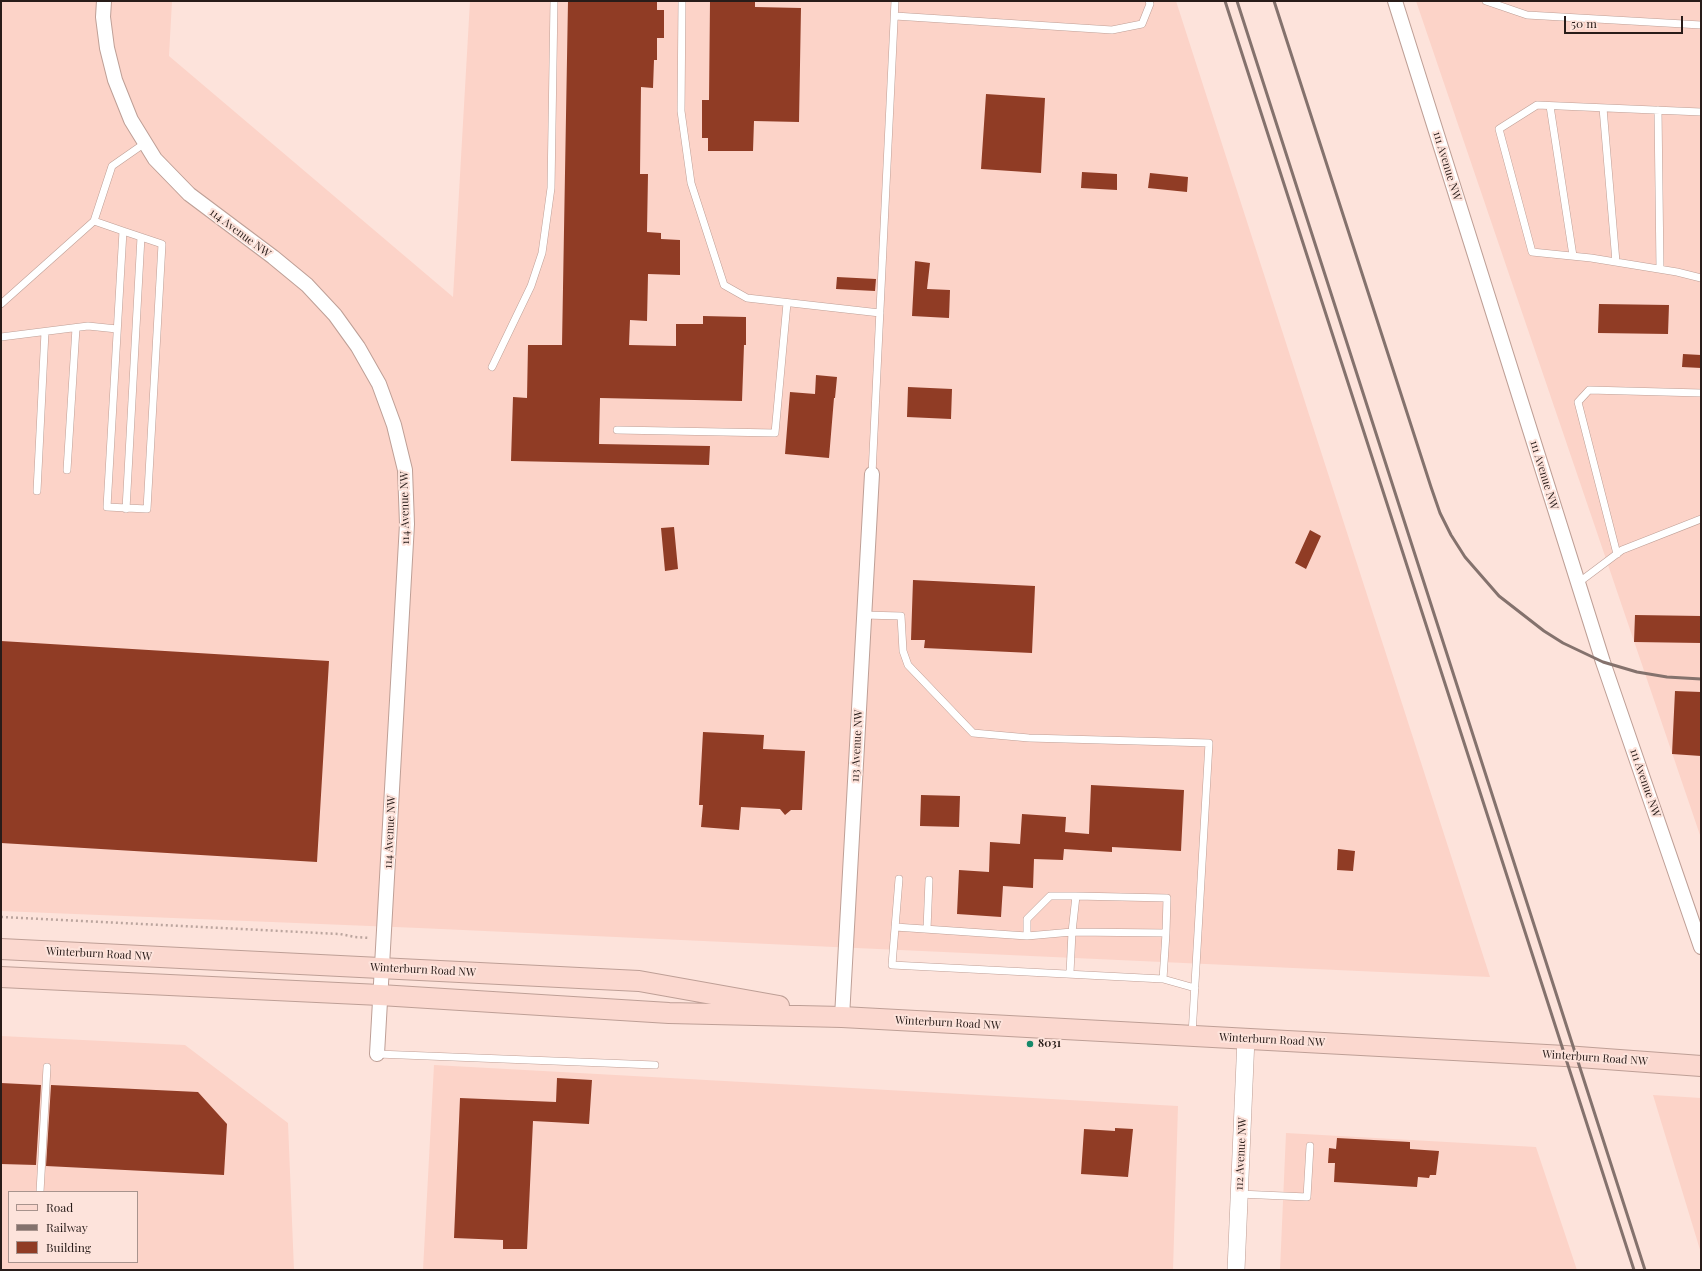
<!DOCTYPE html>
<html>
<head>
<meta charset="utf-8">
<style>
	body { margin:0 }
	#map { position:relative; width:1702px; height:1271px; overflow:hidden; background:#fde3db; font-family:"Playfair Display",serif }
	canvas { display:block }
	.frame { position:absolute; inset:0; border:2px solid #281c19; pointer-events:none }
	.legend { position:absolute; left:8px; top:1191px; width:130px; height:72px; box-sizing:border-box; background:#fde3db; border:1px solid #a8938d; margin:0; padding:5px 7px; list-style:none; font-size:12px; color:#281c19 }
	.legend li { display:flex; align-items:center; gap:8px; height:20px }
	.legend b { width:20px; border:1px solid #a8938d }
	.scale { position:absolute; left:1564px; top:16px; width:119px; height:18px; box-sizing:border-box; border:2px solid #281c19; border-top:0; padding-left:5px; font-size:12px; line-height:14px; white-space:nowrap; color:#281c19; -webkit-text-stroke:3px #fde3db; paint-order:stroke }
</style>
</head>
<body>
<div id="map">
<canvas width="1702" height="1271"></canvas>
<div class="frame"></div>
<ul class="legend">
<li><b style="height:5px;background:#fbd8cf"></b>Road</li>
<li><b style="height:5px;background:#84726d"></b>Railway</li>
<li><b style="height:11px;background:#903c25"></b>Building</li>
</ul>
<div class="scale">50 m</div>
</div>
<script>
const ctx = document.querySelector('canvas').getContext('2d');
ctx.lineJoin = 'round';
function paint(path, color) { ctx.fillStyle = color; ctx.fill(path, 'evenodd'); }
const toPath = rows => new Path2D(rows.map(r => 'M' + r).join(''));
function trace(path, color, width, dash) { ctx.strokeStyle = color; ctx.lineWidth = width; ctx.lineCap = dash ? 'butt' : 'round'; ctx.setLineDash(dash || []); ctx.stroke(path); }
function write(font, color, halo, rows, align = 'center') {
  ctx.font = font + ' "Playfair Display",serif'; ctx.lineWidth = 4; ctx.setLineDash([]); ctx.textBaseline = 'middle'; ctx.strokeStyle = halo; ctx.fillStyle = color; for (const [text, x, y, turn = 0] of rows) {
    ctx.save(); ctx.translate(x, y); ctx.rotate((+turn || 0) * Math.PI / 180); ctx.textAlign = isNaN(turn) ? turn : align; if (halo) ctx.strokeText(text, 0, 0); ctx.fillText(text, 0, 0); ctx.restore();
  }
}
const built = toPath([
	[1,1,172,1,169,56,453,297,470,1,1176,1,1490,977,419,928,1,911],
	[1416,1,1701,1,1701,838],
	[1,1036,185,1045,288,1123,294,1270,1,1270],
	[9,1192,137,1192,137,1262,9,1262],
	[434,1065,1178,1106,1173,1270,423,1270],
	[1653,1095,1701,1098,1701,1253],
	[1286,1133,1536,1147,1577,1270,1280,1270]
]);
const building = toPath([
	[568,1,657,1,657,10,664,10,664,38,657,38,657,60,654,60,653,88,641,87,640,174,648,174,647,232,661,233,661,239,680,240,680,275,648,274,647,321,630,320,629,345,676,346,676,324,703,324,703,316,746,317,746,345,744,345,742,401,600,398,599,444,710,446,709,465,511,461,513,397,527,398,528,345,562,345],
	[710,1,755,1,755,7,801,8,799,122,754,121,753,151,708,151,708,138,702,138,702,100,709,100],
	[986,94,1045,98,1041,173,981,169],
	[1082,172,1117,174,1117,190,1081,188],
	[1150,173,1188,177,1187,192,1148,188],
	[915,261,930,263,927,289,950,290,949,318,912,316],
	[837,277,876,279,875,291,836,289],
	[1599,304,1669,305,1668,334,1598,333],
	[1683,354,1701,355,1701,368,1682,367],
	[816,375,837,377,835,398,834,398,829,458,785,454,790,392,815,394],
	[908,387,952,389,951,419,907,417],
	[674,527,678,569,665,571,661,528],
	[1310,530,1321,536,1306,569,1295,563],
	[913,580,1035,586,1032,653,924,648,925,640,911,640],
	[1635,615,1701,616,1701,643,1634,642],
	[1,641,329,661,317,862,1,843],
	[1675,691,1701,692,1701,756,1672,754],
	[703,732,764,735,763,749,805,751,802,810,791,810,785,815,780,809,741,807,739,830,701,827,703,805,699,805],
	[1091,785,1184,790,1181,851,1112,847,1112,852,1064,849,1063,860,1034,859,1033,888,1003,886,1001,917,957,914,959,870,989,872,990,842,1020,844,1022,814,1066,817,1065,832,1089,834],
	[921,795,960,796,959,827,920,826],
	[1338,849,1355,851,1353,871,1337,870],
	[557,1078,592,1080,589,1124,533,1121,527,1249,503,1249,503,1240,454,1238,460,1098,556,1102],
	[1,1083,41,1085,36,1165,1,1164],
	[51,1085,198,1092,227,1124,224,1175,46,1166],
	[1115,1128,1133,1129,1128,1177,1081,1174,1084,1129,1115,1131],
	[1337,1138,1410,1142,1410,1149,1439,1151,1436,1175,1430,1175,1429,1178,1418,1177,1417,1187,1334,1182,1335,1163,1328,1163,1329,1148,1336,1149]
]);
const path = toPath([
	[1,917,340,934,355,937,370,938]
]);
const service = toPath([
	[682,1,681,111,691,183,724,285,747,298,880,313],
	[1486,1,1527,15,1701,25],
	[895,16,1112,30,1142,24,1150,4,1149,1],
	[1550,106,1573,256],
	[1603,108,1616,262],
	[1658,110,1660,269],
	[1701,112,1537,105,1499,129,1532,252,1591,258,1677,272,1701,278],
	[94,221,123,231,162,244,147,509,107,507,123,231],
	[1,304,94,221,112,166,145,143],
	[1,337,88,326,117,329],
	[492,367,531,286,542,253,551,188,554,1],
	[617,430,775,433,787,303],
	[67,470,76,328],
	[872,474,895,1],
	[37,491,45,332],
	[126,509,141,237],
	[1617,554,1578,402,1589,390,1701,393],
	[1578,583,1622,550,1701,519],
	[864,615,901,616,903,651,908,665,973,733,1029,738,1209,743,1192,1035],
	[899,879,892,965,1163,979,1195,988],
	[1076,896,1167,898,1166,933],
	[895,927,1027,936,1072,932,1166,933,1163,979],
	[927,929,929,880],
	[1027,936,1027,919,1050,896,1076,896,1072,932,1070,973],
	[377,1054,655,1065],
	[40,1192,47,1067],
	[1239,1194,1307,1197,1310,1146]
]);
const minor = toPath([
	[104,1,103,17,107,48,115,80,131,120,155,159,189,194,273,257,307,285,335,315,358,347,379,384,394,425,405,470,407,524,377,1054],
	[1395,1,1603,662,1701,947],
	[842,1017,872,474]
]);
const tertiary = toPath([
	[1236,1270,1246,1038]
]);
const secondary = toPath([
	[1,949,639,981,779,1006],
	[1,977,380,995,669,1013,842,1017,1565,1056,1701,1066]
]);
const rail = toPath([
	[1225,1,1634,1270],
	[1237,1,1645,1270],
	[1274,1,1431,487,1440,513,1451,535,1465,557,1499,596,1544,631,1563,643,1603,662,1637,672,1667,677,1701,679]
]);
const markers = [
	[1030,1044,4,"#15896a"]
];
const streetNames = [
	["111 Avenue NW",1447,166,73],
	["114 Avenue NW",240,233,37],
	["111 Avenue NW",1544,475,73],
	["114 Avenue NW",405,508,-91],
	["113 Avenue NW",857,746,-87],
	["111 Avenue NW",1645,783,71],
	["114 Avenue NW",390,832,-87],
	["Winterburn Road NW",99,954,3],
	["Winterburn Road NW",423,970,3],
	["Winterburn Road NW",948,1023,3],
	["Winterburn Road NW",1272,1040,3],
	["Winterburn Road NW",1595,1058,4],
	["112 Avenue NW",1241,1154,-87]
];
const poiNames = [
	["8031",1038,1044]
];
paint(built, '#fcd3c8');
paint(building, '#903c25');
trace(service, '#be9f96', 8);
trace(minor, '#be9f96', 16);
trace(tertiary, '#be9f96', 18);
trace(secondary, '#be9f96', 22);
trace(path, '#bba59e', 2.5, [2, 3]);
trace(service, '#fff', 7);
trace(minor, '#fff', 14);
trace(tertiary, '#fff', 17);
trace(secondary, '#fbd8cf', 20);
trace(rail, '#84726d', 3);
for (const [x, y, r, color] of markers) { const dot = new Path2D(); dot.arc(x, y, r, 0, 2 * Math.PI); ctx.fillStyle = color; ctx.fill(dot); trace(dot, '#fde3db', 1.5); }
write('11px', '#281c19', '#fde3db', streetNames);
write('bold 11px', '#281c19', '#fde3db', poiNames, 'left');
</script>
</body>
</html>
